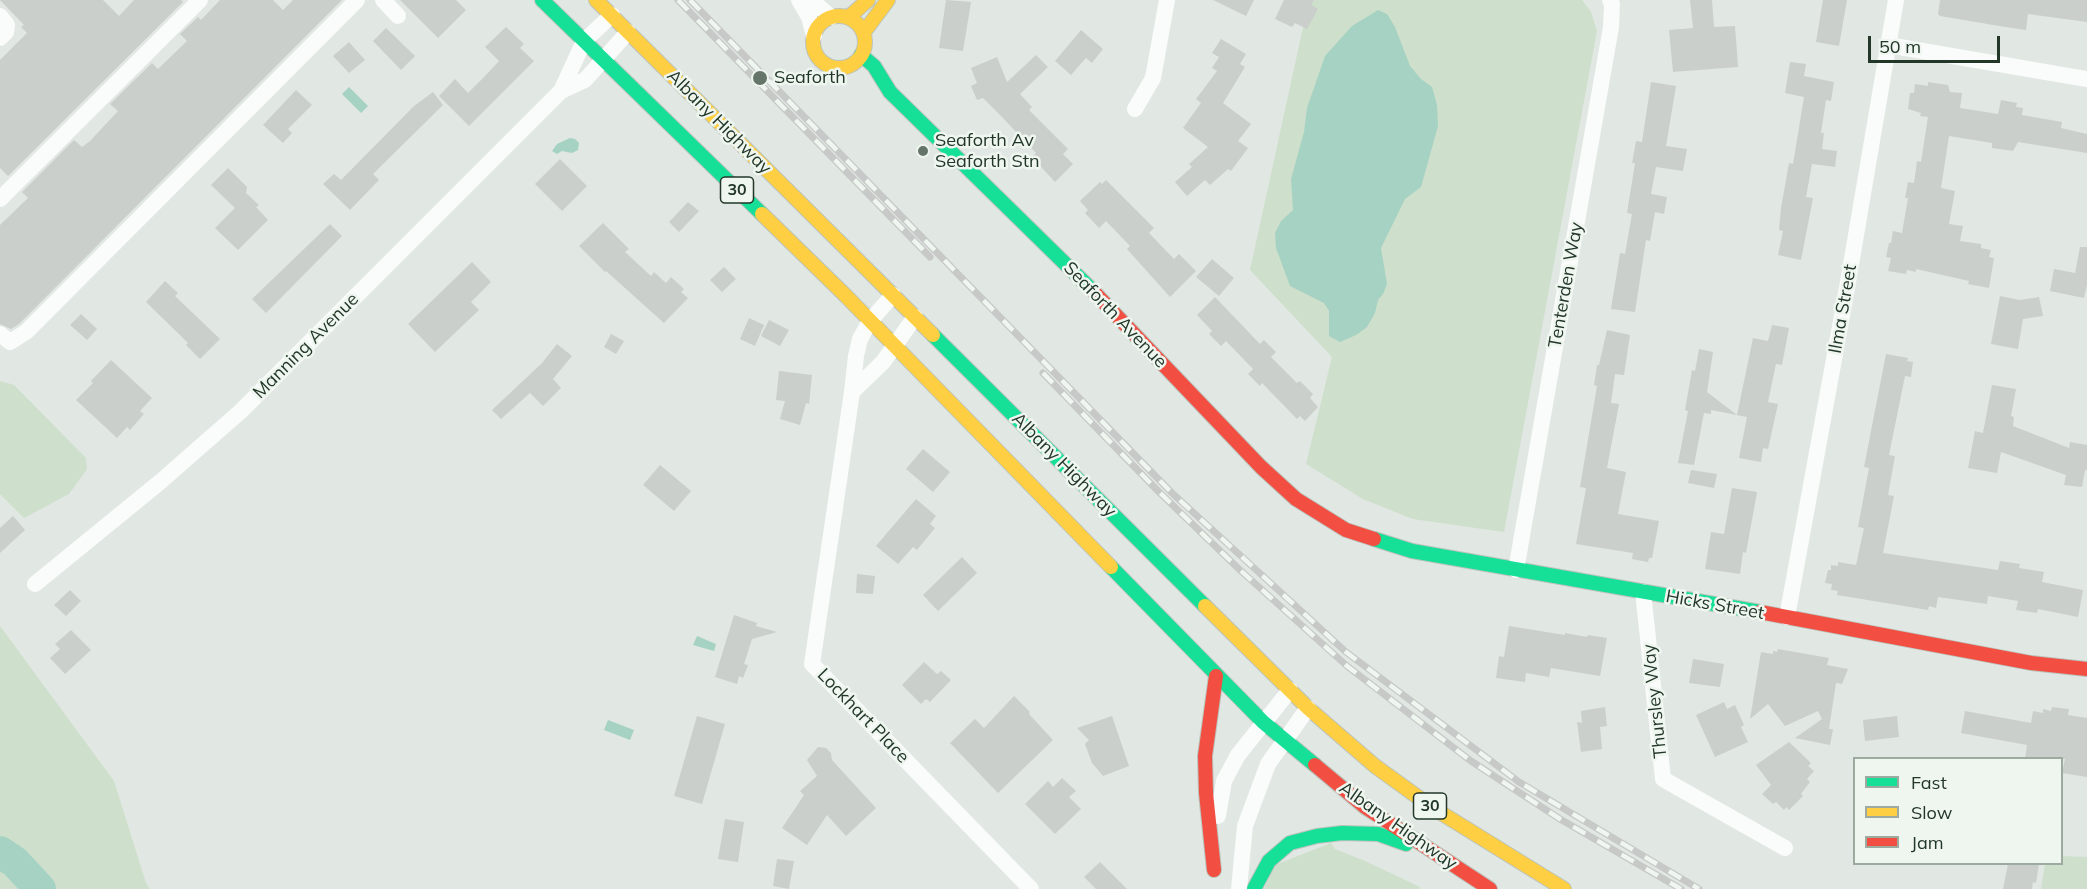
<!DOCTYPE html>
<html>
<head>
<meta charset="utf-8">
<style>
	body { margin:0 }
	#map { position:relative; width:2087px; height:889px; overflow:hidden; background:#e1e7e2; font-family:Mulish,sans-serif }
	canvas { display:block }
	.legend { position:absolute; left:1853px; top:757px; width:210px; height:108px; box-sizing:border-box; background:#eff6f0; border:2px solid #9daaa0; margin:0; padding:8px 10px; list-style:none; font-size:18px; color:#223728 }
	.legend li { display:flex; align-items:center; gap:12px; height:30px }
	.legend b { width:30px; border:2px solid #9daaa0 }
	.scale { position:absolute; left:1868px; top:36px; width:132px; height:27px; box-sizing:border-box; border:3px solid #223728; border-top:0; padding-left:8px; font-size:18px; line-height:21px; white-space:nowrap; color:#223728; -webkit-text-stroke:4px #eff6f0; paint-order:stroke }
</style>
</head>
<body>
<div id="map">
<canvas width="2087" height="889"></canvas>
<ul class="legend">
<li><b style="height:8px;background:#16e098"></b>Fast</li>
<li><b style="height:8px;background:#ffcf43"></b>Slow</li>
<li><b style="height:8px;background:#f24e42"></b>Jam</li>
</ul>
<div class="scale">50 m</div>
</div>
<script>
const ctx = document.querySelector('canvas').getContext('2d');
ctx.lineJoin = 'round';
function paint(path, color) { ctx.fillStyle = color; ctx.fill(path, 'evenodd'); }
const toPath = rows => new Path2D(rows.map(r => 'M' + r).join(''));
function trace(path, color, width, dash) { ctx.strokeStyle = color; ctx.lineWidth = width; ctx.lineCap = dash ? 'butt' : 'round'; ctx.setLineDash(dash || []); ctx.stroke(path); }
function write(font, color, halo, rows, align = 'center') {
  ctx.font = font + ' Mulish,sans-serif'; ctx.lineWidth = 5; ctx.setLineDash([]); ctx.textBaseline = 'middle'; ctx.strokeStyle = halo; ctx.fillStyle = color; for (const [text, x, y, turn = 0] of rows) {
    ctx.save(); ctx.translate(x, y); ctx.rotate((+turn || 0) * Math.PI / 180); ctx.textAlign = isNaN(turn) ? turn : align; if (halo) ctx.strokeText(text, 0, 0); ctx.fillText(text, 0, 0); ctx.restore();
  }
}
const green = toPath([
	[1309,0,1582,0,1591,12,1597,31,1504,532,1413,519,1363,499,1306,464,1332,357,1250,270],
	[0,381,14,385,86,458,87,469,69,494,24,518,0,494],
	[0,626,114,781,146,883,150,889,0,889],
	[1331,843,1335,849,1365,861,1420,887,1419,889,1264,889,1275,865],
	[2062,856,2087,857,2087,889,2041,889,2045,864,2062,864]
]);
const water = toPath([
	[1378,10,1387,14,1395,27,1410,66,1421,79,1432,87,1437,105,1438,126,1421,187,1405,199,1381,248,1387,284,1383,294,1378,300,1375,313,1367,327,1356,335,1340,342,1329,336,1329,311,1324,303,1290,286,1276,248,1275,233,1281,221,1293,210,1291,179,1304,132,1307,108,1325,56,1352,26],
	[349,87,368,106,361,113,342,94],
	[570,138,575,139,579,143,578,150,572,153,562,151,557,154,552,151,557,144],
	[697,636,716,644,714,651,693,645],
	[608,720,634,730,630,740,604,730]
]);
const river = toPath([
	[0,852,15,862,40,889]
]);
const building = toPath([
	[0,0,103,0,119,16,134,0,181,0,183,2,8,176,0,168,0,60,27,33,21,27,24,25],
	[220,0,273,0,283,10,293,0,342,0,19,324,11,329,0,324,0,225,28,198,22,192,74,140,82,147,90,141,118,111,110,104,152,63,158,69,187,41,180,34,198,17,201,20],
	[400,0,456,0,466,10,438,38],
	[946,0,971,2,963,51,939,48],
	[1213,0,1254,0,1246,16],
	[1284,0,1314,0,1311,5,1318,9,1307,29,1295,23,1292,27,1275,19],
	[1690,0,1712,0,1714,27,1735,26,1738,67,1673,72,1669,30,1693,28],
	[1823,0,1847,0,1839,46,1816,42],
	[1940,0,2087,0,2087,22,2028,14,2026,30,1999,26,1940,16,1938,14],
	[506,27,524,44,520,48,534,61,469,126,439,96,455,79,468,93,485,76,499,61,485,47],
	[386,28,415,56,401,70,373,41],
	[1081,30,1103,49,1092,63,1086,58,1071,75,1055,61],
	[1221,39,1246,54,1240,64,1245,67,1223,103,1251,124,1238,141,1248,148,1231,171,1228,169,1210,185,1205,180,1187,196,1175,182,1192,167,1189,164,1208,147,1183,128,1201,103,1196,99,1217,71,1212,68,1219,57,1212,53],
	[349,42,365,60,349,73,333,56],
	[1036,55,1048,67,1020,94,1032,107,1029,110,1068,149,1063,154,1073,164,1055,182,1032,157,1036,153,1001,116,983,98,977,100,971,86,977,83,971,68,997,57,1007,82],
	[1790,62,1806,64,1804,76,1834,82,1831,101,1826,100,1821,133,1824,133,1822,149,1837,151,1835,167,1812,164,1806,197,1813,198,1801,260,1778,255,1783,231,1779,230,1781,208,1789,163,1793,164,1804,97,1785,93],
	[1651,82,1676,86,1666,146,1687,149,1683,171,1656,167,1651,194,1667,197,1664,214,1655,212,1650,241,1646,240,1635,312,1611,309,1620,253,1625,254,1632,214,1627,213,1635,163,1632,163,1636,141,1642,142],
	[1928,82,1948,85,1950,92,1962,93,1960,108,1998,114,2001,100,2017,103,2016,107,2023,108,2022,115,2062,122,2061,128,2087,134,2087,153,2018,142,2013,151,1992,148,1992,143,1949,136,1941,188,1955,191,1949,224,1963,226,1960,241,1981,244,1981,248,1991,250,1989,257,1994,258,1989,288,1968,284,1969,281,1916,269,1916,272,1907,270,1906,274,1888,271,1891,258,1886,257,1889,243,1891,243,1893,231,1902,233,1908,198,1905,198,1908,182,1914,183,1917,161,1921,162,1928,117,1920,116,1921,113,1908,109,1910,93,1914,93,1915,84,1928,86],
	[296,90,312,105,288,129,292,133,283,143,263,125],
	[433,92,443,105,373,174,379,180,350,210,323,184,334,174,341,180,414,106],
	[560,159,587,186,562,211,535,184],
	[228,168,247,187,246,193,259,205,256,207,268,220,238,250,215,228,235,208,211,185],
	[1106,180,1154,228,1149,233,1174,259,1179,254,1196,271,1170,297,1127,249,1130,246,1106,221,1099,228,1085,213,1088,210,1080,201,1100,182,1102,184],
	[688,202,699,211,679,232,669,222],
	[603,223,629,249,625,252,651,276,654,272,666,283,671,277,684,289,681,292,688,298,664,323,606,271,605,272,579,246],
	[330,224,342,236,266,313,252,299],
	[2080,247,2087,247,2087,285,2084,298,2050,291,2054,269,2075,273],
	[1212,259,1234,278,1219,296,1196,277],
	[472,262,491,282,471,302,479,310,435,352,408,324],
	[724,267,736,279,722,292,710,280],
	[165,281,178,293,175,296,220,339,200,359,186,345,188,343,184,339,146,302],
	[2000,296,2020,300,2039,297,2043,316,2023,319,2018,349,1991,344],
	[1215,297,1260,344,1264,340,1276,352,1271,357,1297,383,1300,381,1313,394,1310,398,1318,407,1305,421,1300,416,1297,419,1262,383,1260,386,1248,374,1253,369,1226,341,1221,346,1209,334,1212,331,1197,315],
	[81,314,97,329,87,340,70,325],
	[749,318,764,325,755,346,740,339],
	[769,320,789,330,780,346,761,336],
	[1772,325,1789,328,1782,365,1776,364,1768,402,1778,404,1768,449,1763,448,1761,462,1739,458,1747,417,1711,410,1711,414,1704,413,1694,465,1678,463,1688,411,1685,410,1692,370,1695,371,1699,349,1713,352,1707,392,1737,415,1753,338,1768,341],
	[1607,330,1630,335,1624,375,1615,374,1611,403,1619,404,1607,468,1626,472,1618,514,1659,521,1652,558,1649,558,1648,562,1632,559,1633,553,1576,544,1586,488,1580,487,1597,386,1594,385,1597,365,1599,365],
	[611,334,624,341,616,354,604,347],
	[557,344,572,356,553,379,561,388,543,406,530,393,501,419,492,410,542,363],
	[1886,354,1908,358,1907,361,1913,362,1911,377,1905,376,1889,455,1895,456,1888,495,1894,496,1883,553,1998,570,2000,561,2020,564,2019,568,2044,572,2042,582,2083,590,2078,617,2038,609,2037,613,2016,610,2018,601,1988,596,1987,604,1938,597,1936,608,1929,606,1928,610,1837,595,1838,591,1831,590,1832,584,1825,583,1828,570,1831,570,1831,565,1838,566,1838,562,1856,565,1864,528,1858,527,1869,468,1864,467],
	[111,360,152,398,140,411,144,414,130,430,127,427,117,438,76,400,93,383,91,381],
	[779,371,812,375,809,404,806,403,800,425,780,419,785,401,776,400],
	[1992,385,2016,389,2011,416,2014,417,2013,426,2069,448,2070,442,2087,445,2087,470,2085,470,2082,487,2064,485,2066,475,2001,452,1997,473,1968,468,1975,431,1983,433],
	[923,449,950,472,933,492,906,469],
	[660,465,691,491,674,511,643,485],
	[1691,470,1717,474,1714,488,1688,483],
	[1732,488,1757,492,1746,553,1743,552,1740,574,1705,569,1711,532,1724,534],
	[916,499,936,516,930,524,935,528,917,550,913,547,898,564,876,546],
	[13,516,25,530,0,553,0,528],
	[962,557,977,573,938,611,923,595],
	[857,574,875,576,873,594,856,593],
	[70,590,81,601,66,616,54,605],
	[734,615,757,623,756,626,777,632,752,639,744,664,748,665,743,678,739,676,737,684,715,677],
	[1509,626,1565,635,1565,633,1587,637,1588,635,1607,638,1600,676,1551,668,1549,677,1526,673,1525,682,1496,678,1499,656,1504,657],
	[71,630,91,650,65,674,50,658,60,649,55,644],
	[1778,649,1829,658,1827,665,1848,669,1842,684,1836,683,1829,729,1833,729,1830,745,1795,738,1822,719,1818,711,1785,726,1768,704,1750,719,1761,652,1773,654,1773,651,1777,652],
	[1693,659,1724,664,1720,687,1689,683],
	[924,662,937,674,941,671,951,680,930,702,926,699,921,704,902,685],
	[1014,696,1030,712,1029,714,1053,740,998,793,950,743,975,719,984,728],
	[1724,702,1727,709,1735,705,1744,725,1741,727,1748,742,1715,757,1696,715],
	[1605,707,1607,726,1600,727,1602,749,1581,752,1577,722,1582,723,1581,711],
	[2052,707,2069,709,2068,715,2087,718,2087,777,2062,773,2065,759,2025,759,2027,745,1961,733,1965,711,2031,723,2033,711,2043,713,2043,709,2051,711],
	[697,716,725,724,702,804,674,796],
	[1112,716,1129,766,1103,776,1092,763,1085,744,1089,740,1077,728],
	[1897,716,1899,737,1865,741,1863,720],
	[1789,742,1811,763,1808,766,1814,771,1807,779,1810,782,1801,794,1803,796,1789,810,1786,807,1784,810,1776,802,1773,804,1762,794,1771,785,1756,765],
	[818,747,826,748,831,753,832,760,876,808,846,836,827,815,807,845,782,828,804,795,800,791,817,776,807,760],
	[1062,778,1076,791,1069,797,1081,809,1055,834,1025,804,1048,781,1053,787],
	[725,819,744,822,738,862,718,859],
	[777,859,794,861,789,889,773,886],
	[1100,862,1127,889,1096,889,1084,877],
	[2008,864,2039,864,2036,883,2033,882,2032,889,2003,889]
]);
const street = toPath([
	[383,0,398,16],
	[799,0,809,17,814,36],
	[811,0,831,17],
	[0,16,7,25,6,32,0,38],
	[1888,45,2087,79],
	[561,91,584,41,612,15],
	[1135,109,1153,78,1167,0],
	[0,199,200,0],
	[893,295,870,321,860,339,856,356,852,392,812,664,1031,889],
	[0,334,10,342,26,332,357,0],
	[852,392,883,362,915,317],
	[1516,570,1611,27,1612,4,1610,0],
	[35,584,160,482,241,411,561,91,585,80,628,32],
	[1643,592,1663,779,1785,848],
	[1787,617,1847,288,1896,0],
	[1218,816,1224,781,1238,755,1290,690],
	[1239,889,1245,826,1268,764,1308,708]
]);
const fast = toPath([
	[542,0,762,214],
	[861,55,874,66,890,92,1093,291],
	[933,335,1205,606],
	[1374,539,1412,551,1760,612],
	[1111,567,1263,722,1315,765],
	[1254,889,1269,861,1290,843,1317,836,1342,833,1378,834,1406,844]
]);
const slow = toPath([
	[596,0,933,335],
	'813 42a26 26 0 1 1 52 0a26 26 0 1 1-52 0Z',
	[849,17,868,0],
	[864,32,888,0],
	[762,214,846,296,1111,567],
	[1205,606,1308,708,1375,766,1433,808,1564,889]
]);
const jam = toPath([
	[1093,291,1261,467,1296,499,1346,530,1374,539],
	[1760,612,2031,663,2087,669],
	[1315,765,1365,807,1490,889],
	[1214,870,1206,793,1205,756,1216,676]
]);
const rail = toPath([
	[678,0,930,257],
	[690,0,1172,493,1346,652,1519,782,1699,889],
	[1043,373,1158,491,1240,570,1347,666,1471,761,1560,819,1681,889]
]);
const markers = [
	[760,78,8,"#657569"],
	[923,151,6,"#657569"]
];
const shields = [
	[737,190,33],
	[1430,806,33]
];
const shieldNames = [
	["30",737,190],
	["30",1430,806]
];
const poiNames = [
	["Seaforth",774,78],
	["Seaforth Av",935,141],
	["Seaforth Stn",935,162]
];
const streetNames = [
	["Albany Highway",719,122,45],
	["Tenterden Way",1566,285,-80],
	["Ilma Street",1843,309,-80],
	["Seaforth Avenue",1115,315,46],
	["Manning Avenue",306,346,-45],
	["Albany Highway",1064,465,45],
	["Hicks Street",1715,605,10],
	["Thursley Way",1655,701,-96],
	["Lockhart Place",863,716,46],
	["Albany Highway",1398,826,35]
];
paint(green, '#cedfcc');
paint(water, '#a6d2c4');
trace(river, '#a6d2c4', 32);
paint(building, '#cacfcb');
trace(fast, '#bbc3bc', 16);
trace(slow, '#bbc3bc', 16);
trace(jam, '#bbc3bc', 16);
trace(street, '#fafbfb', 16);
trace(fast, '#16e098', 14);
trace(slow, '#ffcf43', 14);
trace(jam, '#f24e42', 14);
trace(rail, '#c6c9c7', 7);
trace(rail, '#eff6f0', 4.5, [14]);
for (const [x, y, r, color] of markers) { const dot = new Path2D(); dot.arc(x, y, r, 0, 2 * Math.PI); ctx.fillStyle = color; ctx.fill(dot); trace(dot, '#eff6f0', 2); }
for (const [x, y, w] of shields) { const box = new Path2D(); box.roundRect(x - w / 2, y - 13, w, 26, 4.5); ctx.fillStyle = '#eff6f0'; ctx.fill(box); trace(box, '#223728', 1.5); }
write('bold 16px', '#223728', null, shieldNames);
write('18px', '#223728', '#eff6f0', poiNames, 'left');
write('18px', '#223728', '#eff6f0', streetNames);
</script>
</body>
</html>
